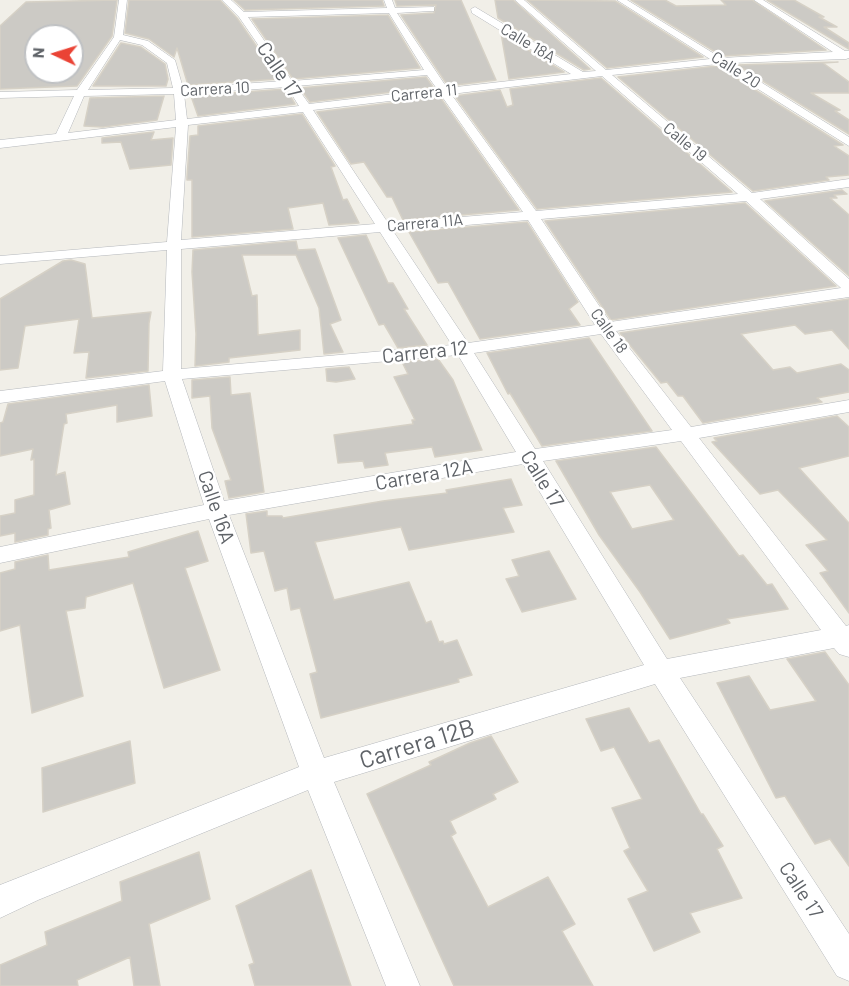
<!DOCTYPE html>
<html>
<head>
<meta charset="utf-8">
<style>
	body { margin:0 }
	#map { position:relative; width:849px; height:986px; overflow:hidden; background:#f1efe8; font-family:Barlow,sans-serif }
	canvas { display:block }
	.north { position:absolute; left:24px; top:24px; width:60px; height:60px; box-sizing:border-box; background:#fff; border:2px solid #bfc1c3; border-radius:50%; rotate:274deg; font-size:16px; font-weight:700; line-height:24px; text-align:center; color:#5f6368 }
	.north::after { content:''; display:block; margin:auto; width:21px; height:27px; background:#ea4335; clip-path:polygon(50% 0,100% 100%,50% 72%,0 100%) }
</style>
</head>
<body>
<div id="map">
<canvas width="849" height="986"></canvas>
<div class="north">N</div>
</div>
<script>
const ctx = document.querySelector('canvas').getContext('2d');
ctx.lineJoin = 'round';
function paint(path, color) { ctx.fillStyle = color; ctx.fill(path, 'evenodd'); }
const toPath = rows => new Path2D(rows.map(r => 'M' + r).join(''));
function trace(path, color, width, dash) { ctx.strokeStyle = color; ctx.lineWidth = width; ctx.lineCap = dash ? 'butt' : 'round'; ctx.setLineDash(dash || []); ctx.stroke(path); }
function write(font, color, halo, rows, align = 'center') {
  ctx.font = font + ' Barlow,sans-serif'; ctx.lineWidth = 5; ctx.setLineDash([]); ctx.textBaseline = 'middle'; ctx.strokeStyle = halo; ctx.fillStyle = color; for (const [text, x, y, turn = 0] of rows) {
    ctx.save(); ctx.translate(x, y); ctx.rotate((+turn || 0) * Math.PI / 180); ctx.textAlign = isNaN(turn) ? turn : align; if (halo) ctx.strokeText(text, 0, 0); ctx.fillText(text, 0, 0); ctx.restore();
  }
}
const building = toPath([
	[117,0,112,36,77,86,0,89,0,26,26,2,117,0],
	[36,36,72,36,72,72,36,72,36,36],
	[129,0,220,0,237,18,279,79,188,85,177,48,174,57,149,39,125,33,129,0],
	[234,0,382,0,384,6,245,10,234,0],
	[395,0,461,0,496,80,448,86,401,15,434,13,436,5,397,6,395,0],
	[495,0,513,0,590,69,584,70,498,18,495,0],
	[527,0,615,1,703,57,607,68,527,0],
	[631,0,665,0,676,6,726,5,721,0,752,0,826,50,722,56,631,0],
	[767,0,794,0,824,17,819,17,837,27,824,27,849,43,849,49,767,0],
	[388,15,420,68,293,79,252,19,388,15],
	[501,33,564,72,509,79,501,33],
	[121,43,141,47,165,64,168,79,166,86,93,86,121,43],
	[838,62,823,63,849,82,849,93,811,93,840,110,835,111,849,120,849,134,737,65,838,62],
	[717,66,843,145,834,146,849,156,849,175,826,177,829,180,753,191,618,77,717,66],
	[426,77,433,87,310,102,300,88,426,77],
	[601,78,732,192,537,209,455,96,500,90,507,107,513,105,510,89,601,78],
	[286,89,295,104,198,116,191,96,286,89],
	[164,96,157,120,103,127,84,126,90,98,164,96],
	[440,97,519,210,403,220,392,197,387,197,364,162,351,164,317,112,440,97],
	[302,114,335,166,331,167,343,200,347,199,359,223,329,225,323,203,288,208,293,229,192,237,192,180,187,180,187,177,190,136,198,135,198,126,302,114],
	[154,132,151,140,173,138,171,165,130,169,121,142,102,143,102,138,154,132],
	[842,190,847,194,834,195,837,198,830,198,849,215,849,276,765,201,842,190],
	[745,203,836,286,611,320,545,221,745,203],
	[527,222,578,302,569,309,580,325,480,339,448,282,438,283,409,232,527,222],
	[366,235,388,283,393,283,408,309,404,309,427,345,398,348,384,324,379,325,338,238,366,235],
	[296,241,298,250,315,249,341,320,330,324,343,352,324,354,319,308,296,255,242,255,252,296,257,295,258,335,300,330,300,350,229,358,229,362,195,366,196,334,192,272,193,250,296,241],
	[71,260,85,264,92,318,151,312,149,323,148,371,86,378,89,352,74,353,79,319,25,326,18,368,0,370,0,299,63,261,71,260],
	[849,299,849,349,832,330,805,334,795,325,741,334,773,370,790,367,797,373,841,364,849,370,849,392,817,398,822,402,703,423,683,396,678,396,667,382,661,383,620,333,849,299],
	[589,338,652,431,542,446,510,393,508,394,487,353,589,338],
	[438,359,453,380,482,450,435,457,432,447,385,453,388,465,365,468,363,461,338,463,334,435,413,424,412,420,415,420,394,377,408,374,402,362,438,359],
	[349,367,355,379,336,382,327,381,326,369,349,367],
	[230,377,231,395,250,393,264,492,229,498,225,481,231,480,212,428,210,396,192,398,192,380,230,377],
	[149,385,152,416,117,422,117,405,66,414,67,423,64,424,56,475,65,472,70,504,49,510,51,528,48,529,48,535,15,542,15,533,0,536,0,516,15,513,15,500,34,495,34,459,31,460,33,449,0,456,0,423,3,422,8,404,149,385],
	[837,416,849,427,849,456,799,468,849,523,849,613,820,573,828,571,806,545,827,540,778,490,760,494,712,442,717,441,714,438,837,416],
	[656,447,739,556,743,555,767,585,772,584,788,609,727,619,730,623,670,639,640,592,599,535,556,461,656,447],
	[650,485,674,520,632,529,610,492,650,485],
	[511,479,522,505,503,508,514,532,409,550,401,527,315,542,334,600,409,582,426,623,431,621,439,642,443,641,444,644,457,640,472,675,458,679,459,682,321,718,310,674,317,672,300,608,291,610,287,588,275,591,264,551,251,553,246,514,267,511,267,516,282,516,283,518,383,501,447,493,446,490,511,479],
	[198,531,208,561,185,568,220,670,164,688,133,583,86,597,85,608,66,611,83,696,32,713,20,625,0,631,0,573,15,569,15,562,48,555,49,570,129,557,128,552,198,531],
	[549,551,576,599,522,612,506,579,519,576,512,560,549,551],
	[825,652,849,685,849,866,830,839,815,844,785,796,776,798,717,683,749,676,770,710,816,701,787,659,825,652],
	[629,708,649,743,659,740,701,814,703,814,723,846,717,849,742,898,690,913,700,932,654,951,628,899,648,891,624,851,630,848,612,808,642,799,614,747,601,751,586,719,629,708],
	[491,736,518,782,493,794,496,799,450,821,456,833,451,836,488,907,548,877,575,924,562,931,593,986,454,986,367,794,431,765,429,762,470,743,491,736],
	[130,741,135,783,43,812,42,768,130,741],
	[199,852,210,899,149,924,160,986,134,986,130,957,77,980,78,986,0,986,0,965,47,945,45,932,122,901,120,882,199,852],
	[311,870,351,986,255,986,249,965,254,963,236,906,311,870]
]);
const minor = toPath([
	[119,0,127,0,123,35,148,41,175,60,183,88,283,81,239,17,222,0,231,0,244,12,387,8,384,0,392,0,395,8,434,7,434,11,431,11,397,13,447,88,571,74,472,13,471,9,475,7,583,72,596,71,515,0,524,0,606,70,710,59,617,0,627,0,721,58,833,52,754,0,763,0,845,51,849,51,849,58,846,59,730,63,849,137,849,146,718,64,612,75,752,193,849,179,849,187,760,199,849,279,849,297,616,331,691,427,849,400,849,412,699,438,846,626,849,625,849,657,839,654,834,648,680,678,849,934,849,981,837,976,655,684,334,782,420,986,386,986,308,790,38,900,0,918,0,885,299,767,209,519,0,563,0,547,204,505,165,381,0,403,0,391,163,371,167,250,0,264,0,256,167,242,176,127,0,148,0,140,56,134,74,96,0,98,0,92,77,90,114,37,119,0],
	[389,13,424,70,292,81,248,17,389,13],
	[120,40,142,45,167,63,173,88,88,90,120,40],
	[427,75,437,89,309,104,296,86,427,75],
	[602,76,738,194,536,211,451,94,602,76],
	[287,87,299,106,187,119,184,94,287,87],
	[174,94,176,120,68,133,84,96,174,94],
	[441,95,523,212,388,223,313,110,441,95],
	[303,112,375,224,181,240,188,125,303,112],
	[746,201,841,288,610,322,541,219,746,201],
	[528,220,595,325,468,343,393,231,528,220],
	[380,232,452,345,181,369,181,249,380,232],
	[601,334,672,430,535,449,474,353,601,334],
	[458,355,516,452,224,501,182,379,458,355],
	[681,441,821,630,667,659,543,461,681,441],
	[523,464,644,665,324,758,229,515,523,464]
]);
const farStreetnames = [
	["Calle 18A",528,43,31],
	["Calle 20",736,70,32],
	["Carrera 10",215,89,-3],
	["Carrera 11",424,93,-6],
	["Calle 19",685,142,40],
	["Carrera 11A",425,223,-5],
	["Calle 18",609,331,54]
];
const streetNames = [
	["Calle 17",279,70,56],
	["Carrera 12",425,352,-6],
	["Carrera 12A",424,475,-10],
	["Calle 17",542,479,58],
	["Calle 16A",216,507,71],
	["Calle 17",801,890,57]
];
const nearStreetnames = [
	["Carrera 12B",417,744,-17]
];
paint(building, '#cccac5');
trace(building, '#d6d1c6', 1.5);
trace(minor, '#b5b8bc', 1);
paint(minor, '#fff');
write('16px', '#5f6368', '#fff', farStreetnames);
write('20px', '#5f6368', '#fff', streetNames);
write('24px', '#5f6368', '#fff', nearStreetnames);
</script>
</body>
</html>
